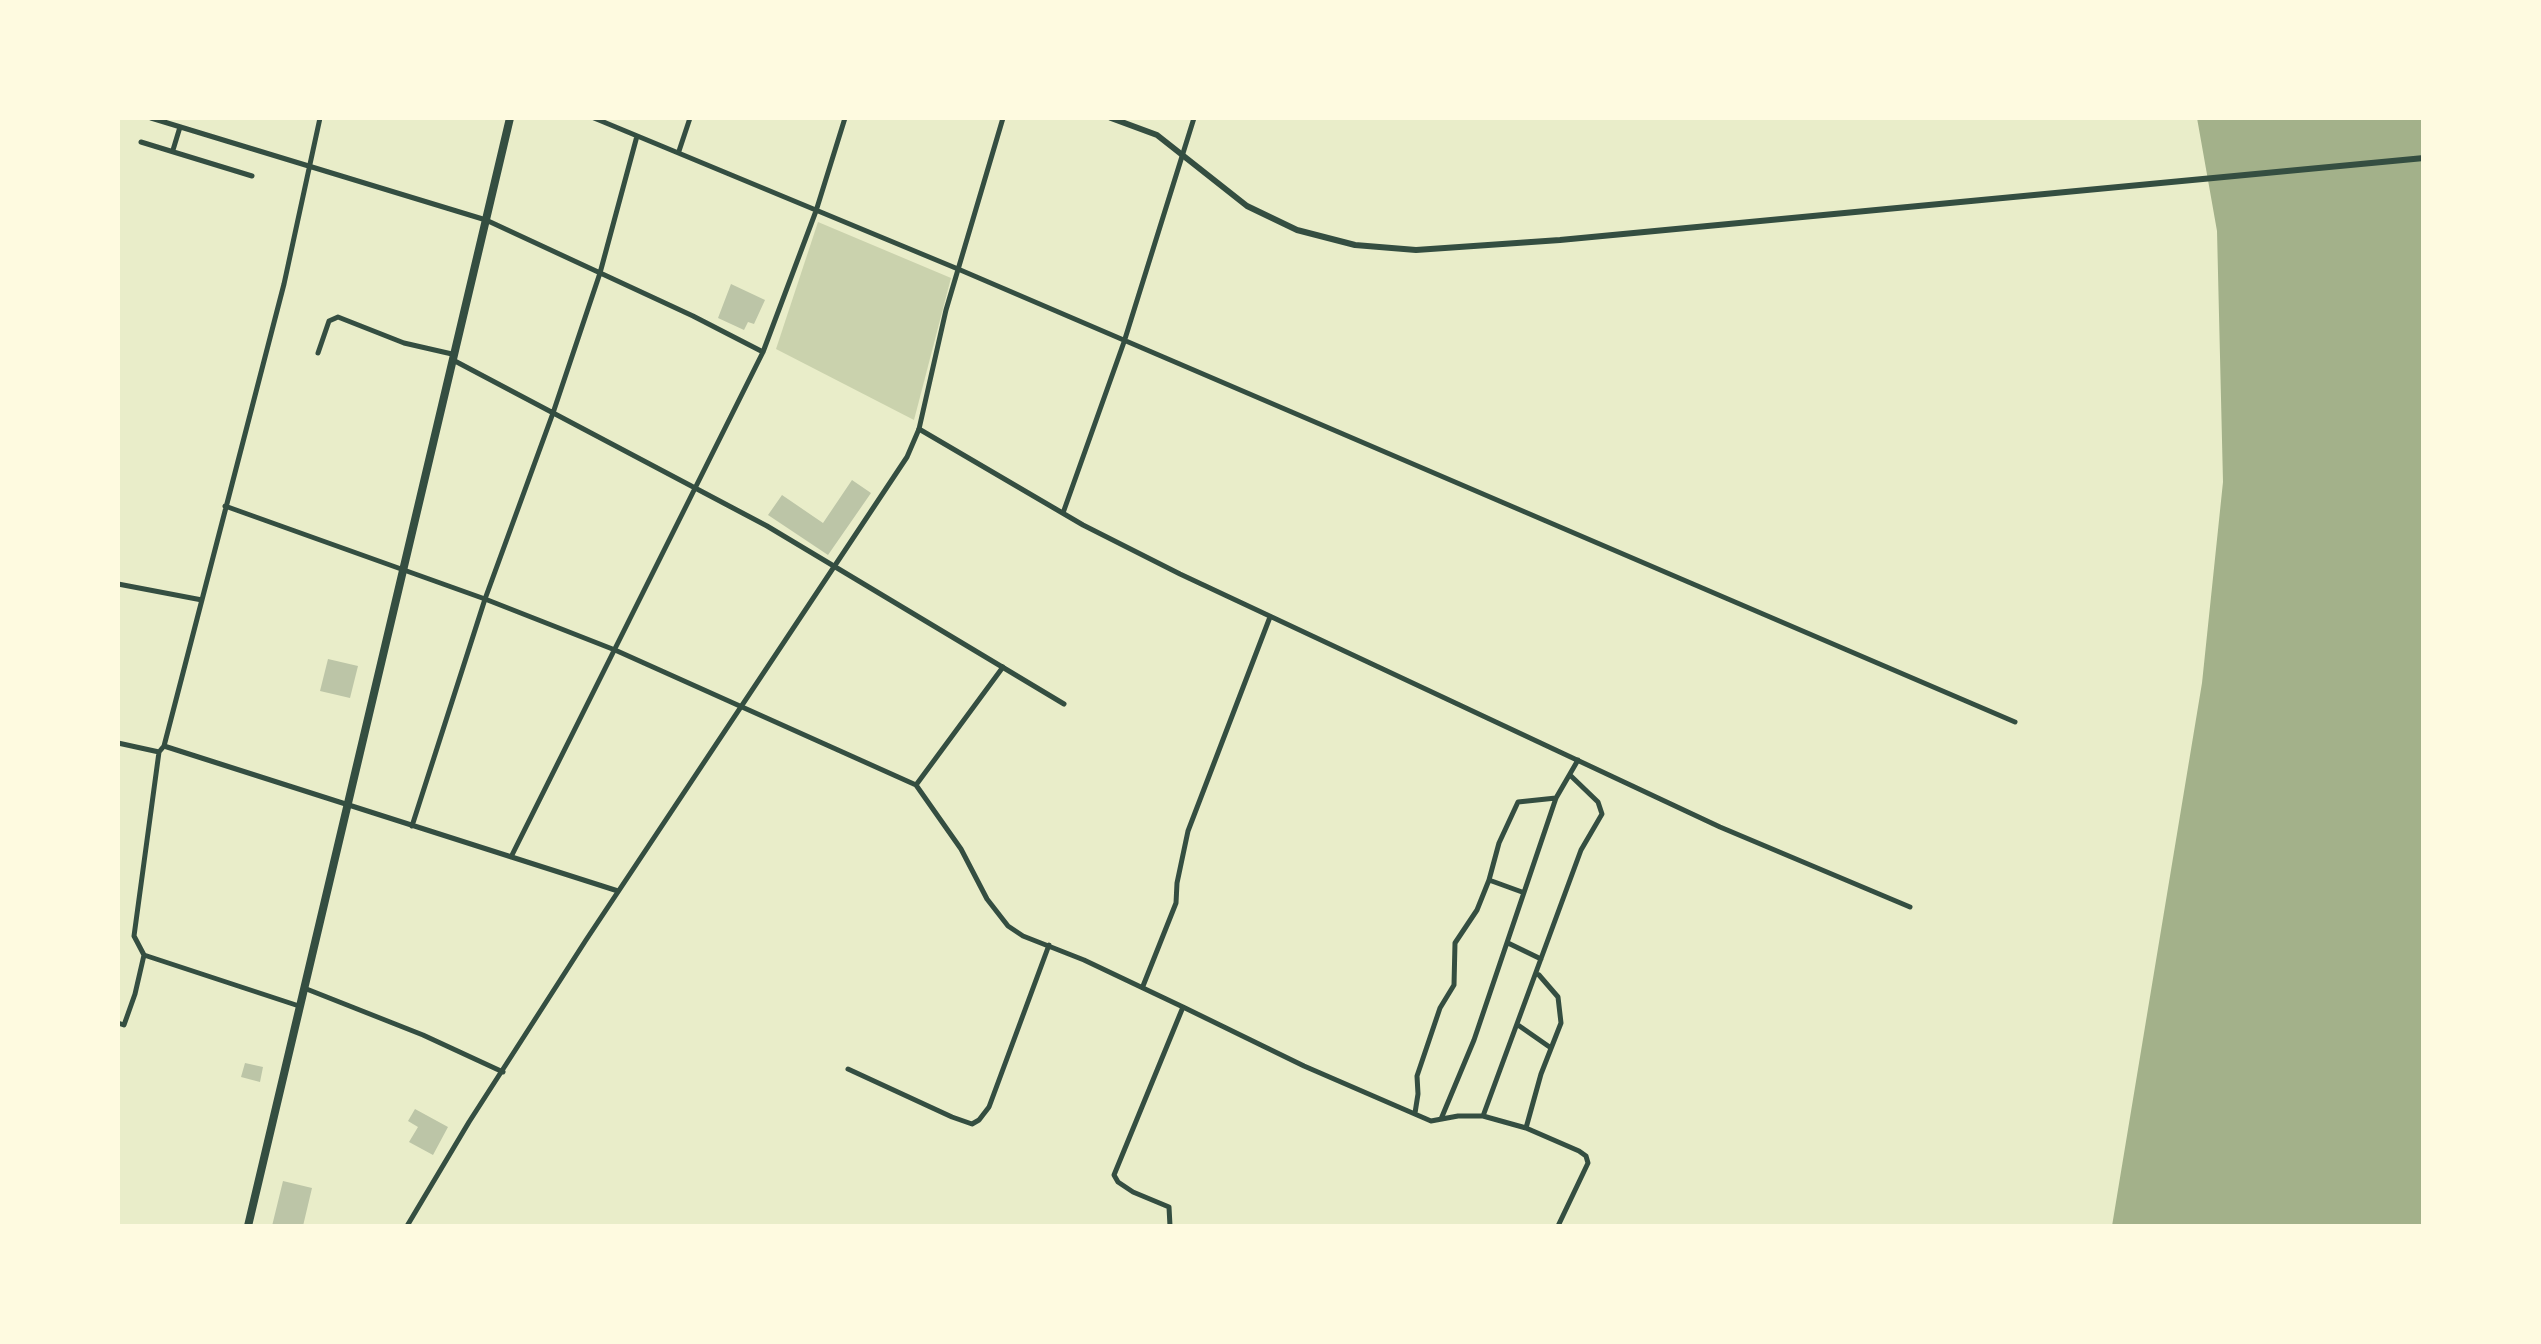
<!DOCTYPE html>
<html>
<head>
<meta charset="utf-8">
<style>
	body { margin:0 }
	#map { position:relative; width:2541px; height:1344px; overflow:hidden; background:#e9edc9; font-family:Lato,sans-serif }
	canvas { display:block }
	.frame { position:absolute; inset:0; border:120px solid #fefae0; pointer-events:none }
</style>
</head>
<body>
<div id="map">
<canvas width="2541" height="1344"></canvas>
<div class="frame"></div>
</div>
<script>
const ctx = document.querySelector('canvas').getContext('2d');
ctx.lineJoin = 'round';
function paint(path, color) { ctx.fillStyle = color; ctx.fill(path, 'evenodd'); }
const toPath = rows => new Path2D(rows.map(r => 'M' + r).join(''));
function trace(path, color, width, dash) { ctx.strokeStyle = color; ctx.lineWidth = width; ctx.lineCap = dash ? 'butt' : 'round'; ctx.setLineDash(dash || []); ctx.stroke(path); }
const green = toPath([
	[818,222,951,278,914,420,776,349]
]);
const water = toPath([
	[2197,118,2423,118,2423,1226,2112,1226,2202,683,2223,482,2217,231]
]);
const building = toPath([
	[731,284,765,300,754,324,748,322,744,330,718,318],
	[852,480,871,493,828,555,768,515,782,495,823,523],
	[328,659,358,666,350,698,320,691],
	[245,1063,263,1067,260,1082,241,1077],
	[415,1109,448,1127,433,1155,409,1142,418,1127,408,1121],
	[283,1181,312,1188,303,1226,272,1226]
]);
const minor = toPath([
	[151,118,486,220,693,316,763,352],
	[594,118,958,269,2015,722],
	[141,142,252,176],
	[173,150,180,127],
	[679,151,690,118],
	[318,353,329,321,338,317,404,343,452,354],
	[453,360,767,526,1064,704],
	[919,429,1083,525,1180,574,1720,827,1910,907],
	[225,506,485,599,615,650,916,785,961,849,987,899,1008,926,1023,936,1084,960,1183,1007,1114,1175,1118,1182,1133,1192,1169,1207,1170,1226],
	[1063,513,1124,342,1194,118],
	[118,584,202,600],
	[118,743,159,752],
	[164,746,618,891],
	[916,785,1003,667],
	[412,826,485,599,553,413,600,273,637,136],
	[511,857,763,352,816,211,845,118],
	[1522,892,1489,880,1499,843,1518,802,1556,798],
	[1508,943,1541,959],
	[1143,986,1176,903,1177,883,1188,831,1270,617],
	[304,988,423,1035,503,1072],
	[299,1006,144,955,134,936,159,752,164,746,284,284,320,118],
	[1183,1007,1304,1066,1431,1121,1458,1116,1483,1116,1526,1128,1579,1151,1586,1156,1588,1163,1558,1226],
	[118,1023,124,1025,135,994,144,955],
	[1518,1025,1551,1048],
	[848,1069,952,1117,972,1124,979,1120,989,1107,1049,945],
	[1415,1113,1418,1094,1417,1076,1440,1008,1454,985,1455,943,1477,910,1489,880],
	[1483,1116,1581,850,1602,814,1598,802,1571,776],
	[1441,1119,1474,1040,1556,798,1578,760],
	[1526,1128,1541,1074,1561,1023,1558,997,1539,975]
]);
const tertiary = toPath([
	[407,1226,469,1122,586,940,907,457,919,429,946,310,1003,118]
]);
const secondary = toPath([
	[1111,118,1157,135,1247,206,1297,230,1355,245,1416,250,1560,240,2424,158]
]);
const primary = toPath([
	[248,1226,510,118]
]);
paint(green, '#cad2ad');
paint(water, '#a3b18a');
paint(building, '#bcc5a7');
trace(minor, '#344e41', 5);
trace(tertiary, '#344e41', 5);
trace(secondary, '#344e41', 6);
trace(primary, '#344e41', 8);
</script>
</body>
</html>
